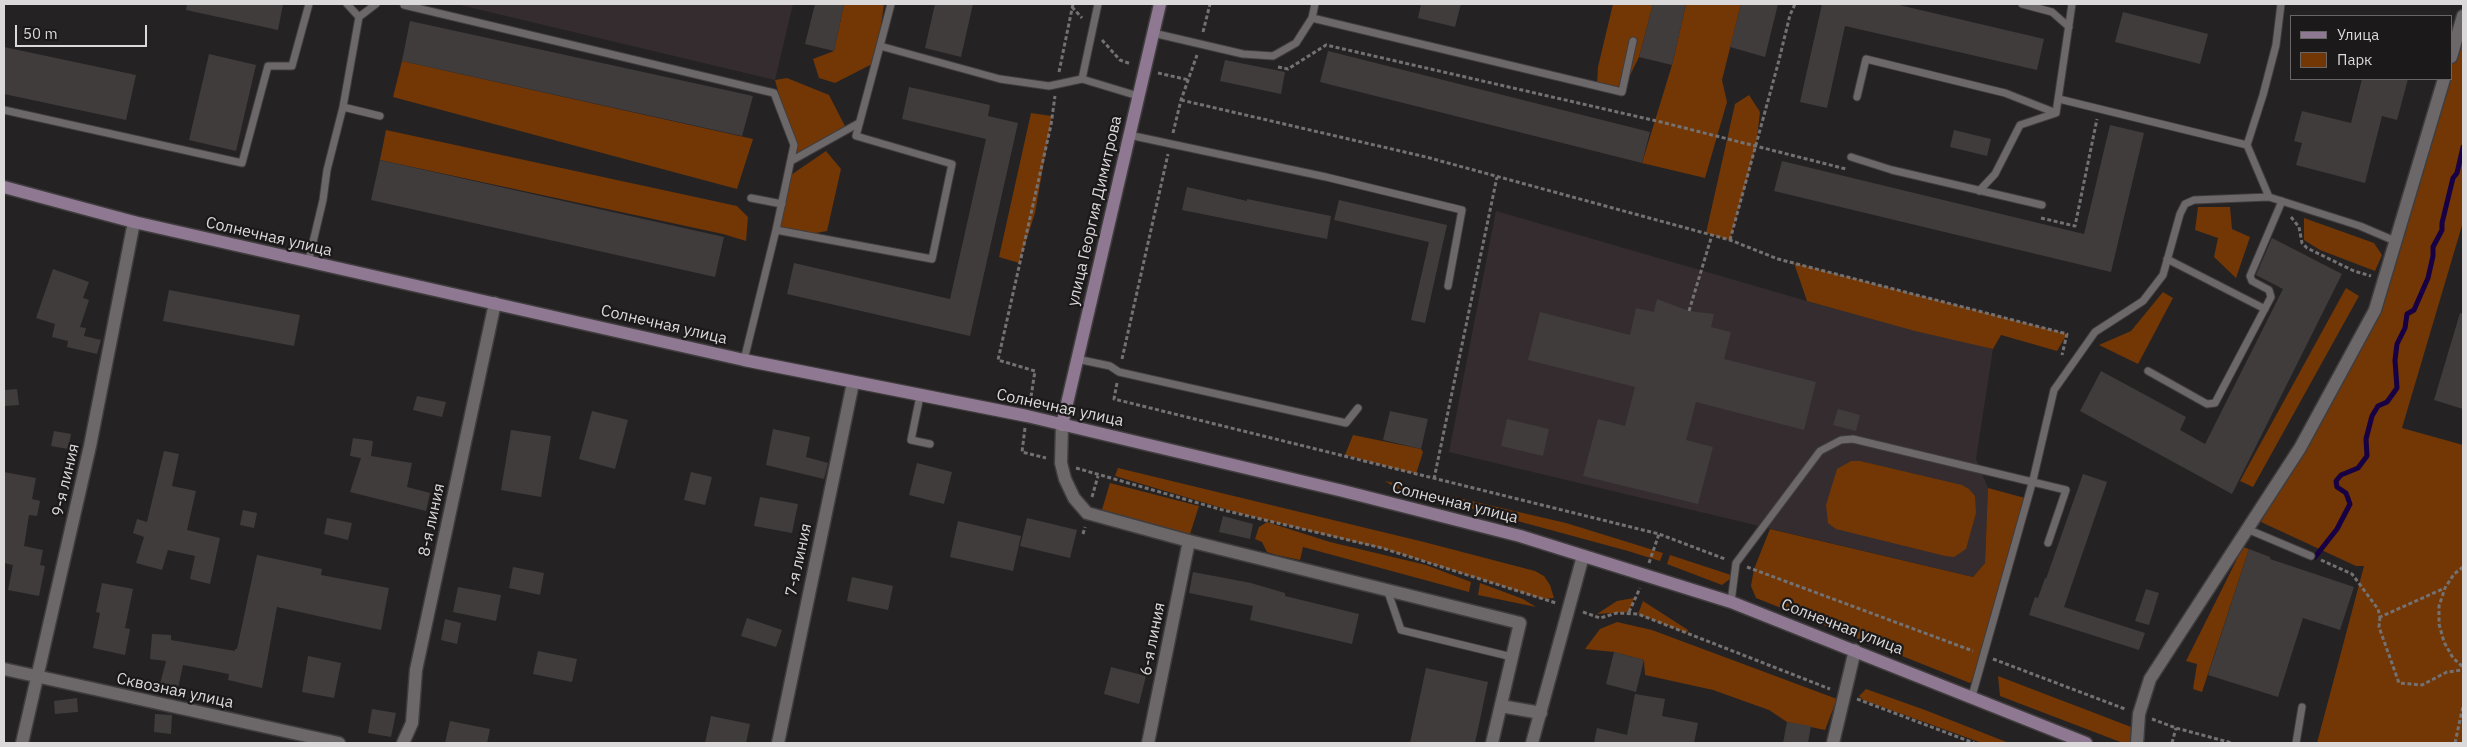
<!DOCTYPE html>
<html>
<head>
<meta charset="utf-8">
<style>
	body { margin:0 }
	#map { position:relative; width:2467px; height:747px; overflow:hidden; background:#252224; font-family:"IBM Plex Sans",sans-serif }
	canvas { display:block }
	.frame { position:absolute; inset:0; border:5px solid #dbd9da; pointer-events:none }
	.legend { position:absolute; left:2290px; top:15px; width:162px; height:65px; box-sizing:border-box; background:#1c191a; border:1px solid #686667; margin:0; padding:6px 9px; list-style:none; font-size:15px; color:#dbd9da }
	.legend li { display:flex; align-items:center; gap:10px; height:25px }
	.legend b { width:25px; border:1px solid #686667 }
	.scale { position:absolute; left:15px; top:25px; width:132px; height:22px; box-sizing:border-box; border:2px solid #dbd9da; border-top:0; padding-left:6px; font-size:15px; line-height:18px; white-space:nowrap; color:#dbd9da; -webkit-text-stroke:4px #1c191a; paint-order:stroke }
</style>
</head>
<body>
<div id="map">
<canvas width="2467" height="747"></canvas>
<div class="frame"></div>
<ul class="legend">
<li><b style="height:6px;background:#8f7892"></b>Улица</li>
<li><b style="height:14px;background:#723705"></b>Парк</li>
</ul>
<div class="scale">50 m</div>
</div>
<script>
const ctx = document.querySelector('canvas').getContext('2d');
ctx.lineJoin = 'round';
function paint(path, color) { ctx.fillStyle = color; ctx.fill(path, 'evenodd'); }
const toPath = rows => new Path2D(rows.map(r => 'M' + r).join(''));
function trace(path, color, width, dash) { ctx.strokeStyle = color; ctx.lineWidth = width; ctx.lineCap = dash ? 'butt' : 'round'; ctx.setLineDash(dash || []); ctx.stroke(path); }
function write(font, color, halo, rows, align = 'center') {
  ctx.font = font + ' "IBM Plex Sans",sans-serif'; ctx.lineWidth = 4.5; ctx.setLineDash([]); ctx.textBaseline = 'middle'; ctx.strokeStyle = halo; ctx.fillStyle = color; for (const [text, x, y, turn = 0] of rows) {
    ctx.save(); ctx.translate(x, y); ctx.rotate((+turn || 0) * Math.PI / 180); ctx.textAlign = isNaN(turn) ? turn : align; if (halo) ctx.strokeText(text, 0, 0); ctx.fillText(text, 0, 0); ctx.restore();
  }
}
const built = toPath([
	[456,4,793,4,775,80],
	[1496,211,1807,301,1993,349,1976,459,1988,488,1985,563,1973,577,1449,452]
]);
const green = toPath([
	[844,4,884,4,876,62,835,83,819,78,813,59,834,51],
	[1613,4,1653,4,1639,57,1622,92,1597,86,1598,67],
	[1686,4,1741,4,1722,80,1727,102,1705,178,1642,163,1672,65],
	[2463,27,2463,222,2402,428,2463,445,2463,743,2317,743,2364,566,2356,566,2261,522,2377,311,2447,79,2451,79,2451,67],
	[402,61,753,139,737,189,393,97],
	[787,78,829,95,847,130,791,161,794,145,786,122,775,80],
	[1749,95,1760,112,1756,146,1730,240,1706,233,1735,104],
	[1031,113,1052,116,1035,213,1019,263,999,257],
	[386,130,737,206,748,217,746,241,723,234,380,160],
	[826,151,841,169,827,231,805,235,776,230,788,177],
	[2198,207,2230,207,2232,229,2250,237,2236,278,2214,257,2218,238,2195,230],
	[2304,218,2374,243,2382,255,2375,271,2320,250,2304,240],
	[1794,263,2067,334,2057,351,2001,335,1993,349,1915,331,1807,301],
	[2346,288,2359,296,2253,487,2240,481],
	[2163,292,2173,298,2138,364,2099,345,2131,331],
	[1353,435,1421,449,1423,452,1416,474,1345,455],
	[1851,461,1860,461,1962,485,1969,489,1975,496,1976,513,1966,549,1954,557,1945,556,1836,529,1828,523,1826,505,1837,469],
	[1118,468,1424,542,1535,571,1544,576,1550,585,1554,598,1543,599,1392,551,1242,514,1115,476],
	[1385,481,1566,523,1663,553,1660,561,1628,551,1396,488],
	[1110,483,1199,506,1190,534,1101,513],
	[1988,488,2025,498,1978,677,1970,683,1756,598,1751,586,1754,569,1770,529,1973,577,1985,563],
	[1267,522,1330,542,1426,565,1471,582,1469,592,1303,547,1300,560,1277,555,1267,552,1262,542,1255,539,1259,527],
	[2243,547,2249,549,2202,692,2193,689,2197,664,2186,661],
	[1670,555,1734,576,1722,585,1667,564],
	[1480,583,1523,599,1536,607,1478,595],
	[1634,598,1629,612,1597,614,1617,601],
	[1643,601,1688,630,1687,633,1638,614],
	[1617,622,1652,630,1837,699,1825,730,1787,722,1769,710,1713,690,1645,675,1644,660,1614,652,1585,649,1600,629],
	[1998,676,2139,730,2137,743,2123,743,2000,696],
	[1866,689,1925,710,2009,743,1982,743,1863,700,1859,696]
]);
const stream = toPath([
	[2315,557,2337,529,2350,504,2346,493,2337,487,2336,481,2341,475,2358,468,2367,456,2366,439,2372,416,2378,406,2387,402,2397,388,2395,360,2397,344,2405,328,2407,314,2414,310,2428,278,2433,256,2433,247,2442,230,2442,223,2453,178,2457,173,2463,147]
]);
const building = toPath([
	[187,4,283,4,278,30,186,10],
	[815,4,844,4,834,51,805,44],
	[935,4,973,4,961,57,925,48],
	[1421,4,1461,4,1455,27,1418,18],
	[1653,4,1686,4,1672,65,1639,57],
	[1741,4,1778,4,1765,57,1730,47],
	[1822,4,1895,4,2044,39,2037,70,1845,26,1827,108,1800,102],
	[2123,12,2208,34,2200,64,2115,42],
	[410,21,753,96,742,136,402,61],
	[4,47,136,75,126,120,4,94],
	[1328,51,1650,132,1642,163,1320,82],
	[209,54,256,65,236,151,189,140],
	[1225,60,1285,72,1281,94,1220,81],
	[2362,79,2408,79,2397,120,2382,116,2365,183,2296,165,2302,143,2294,141,2302,111,2351,123],
	[909,87,990,105,988,116,1018,123,970,336,787,294,794,263,950,299,986,139,902,119],
	[2110,125,2144,133,2111,272,1774,191,1782,161,2084,234],
	[1954,130,1991,139,1987,156,1950,147],
	[380,160,724,237,715,277,371,200],
	[1187,187,1247,201,1247,199,1331,216,1327,239,1182,210],
	[1339,200,1447,225,1425,323,1411,320,1429,242,1334,220],
	[2272,238,2342,274,2232,494,2080,411,2101,371,2186,417,2180,430,2205,444,2283,289,2256,275],
	[53,269,89,282,83,298,89,300,80,327,86,328,84,336,101,340,97,354,67,347,68,341,52,337,55,324,36,318],
	[169,290,300,315,294,346,163,321],
	[1657,299,1689,311,1714,314,1711,327,1731,332,1724,359,1816,382,1804,430,1696,402,1686,440,1713,447,1698,504,1583,476,1598,419,1625,426,1635,387,1528,360,1540,312,1630,335,1636,308,1654,312],
	[2460,313,2463,314,2463,409,2434,400],
	[17,389,19,405,4,406,4,390],
	[417,396,446,402,442,417,413,410],
	[1838,409,1860,415,1856,431,1833,425],
	[592,411,628,420,615,469,579,459],
	[1390,411,1428,419,1421,449,1383,440],
	[1507,419,1549,429,1543,456,1501,446],
	[773,429,810,437,806,457,828,463,824,479,766,465],
	[511,430,551,436,541,497,501,490],
	[54,431,71,434,68,449,51,446],
	[353,438,373,441,371,456,412,463,407,487,430,493,426,511,350,492,361,458,350,456],
	[164,451,179,454,172,486,196,491,187,530,220,538,210,584,190,579,195,556,168,550,162,570,136,563,144,537,133,533,137,519,147,522],
	[917,463,952,472,944,504,909,495],
	[4,472,36,478,32,499,40,501,37,516,29,515,24,546,43,550,40,565,45,566,39,596,8,590,13,565,4,563],
	[691,472,712,477,705,505,684,500],
	[2083,474,2107,482,2064,607,2145,633,2139,650,2029,615,2035,597,2038,598,2045,578,2046,579],
	[760,497,798,504,792,533,754,526],
	[243,510,257,513,254,528,240,525],
	[1223,516,1253,524,1250,539,1219,532],
	[327,518,352,523,348,540,324,534],
	[1027,518,1077,530,1070,558,1020,546],
	[958,521,1021,536,1013,571,950,557],
	[2249,549,2270,557,2270,559,2354,587,2340,630,2303,618,2278,697,2208,675],
	[257,555,322,569,321,575,389,588,381,630,277,607,262,688,228,680,229,674,183,665,177,692,159,688,166,661,150,659,152,634,171,635,171,640,235,651,235,649,237,649],
	[513,567,544,573,540,595,509,588],
	[1193,572,1251,583,1285,593,1285,596,1359,614,1352,644,1250,620,1253,606,1189,593],
	[852,577,893,586,888,610,847,601],
	[102,583,133,589,125,628,130,629,125,655,93,648,100,613,96,612],
	[458,587,501,595,496,621,453,612],
	[2146,589,2159,593,2149,625,2135,621],
	[747,618,782,630,776,647,741,636],
	[445,619,461,623,457,644,441,640],
	[538,651,577,659,572,682,533,674],
	[1614,652,1644,660,1636,692,1606,684],
	[308,656,341,663,334,698,302,692],
	[1111,667,1146,676,1139,704,1104,694],
	[1426,668,1488,682,1475,743,1410,743],
	[1635,694,1665,699,1662,716,1698,723,1694,743,1594,743,1597,728,1627,735],
	[77,698,78,712,55,714,54,701],
	[372,709,396,713,391,737,368,733],
	[155,714,172,715,171,734,154,732],
	[711,716,750,724,746,743,705,743],
	[450,721,490,729,487,743,445,743],
	[1787,722,1811,726,1808,743,1783,743]
]);
const path = toPath([
	[1072,7,1082,18],
	[1203,32,1210,4],
	[1102,40,1120,60,1131,64],
	[1278,67,1288,69,1326,45,1661,122,1846,169],
	[1059,72,1073,4],
	[1158,73,1189,80],
	[1181,100,1426,157,1730,240,1778,259,2067,334,2062,355],
	[1173,133,1181,100,1197,55],
	[2291,217,2299,227,2302,243,2307,248,2354,271,2371,276],
	[2041,218,2075,226,2097,119],
	[1730,240,1778,64,1790,15,1795,4],
	[1689,311,1712,235],
	[1122,359,1168,154],
	[1117,383,1114,399,1659,534,1725,559],
	[1030,403,1035,371,998,360,1051,125,1055,96],
	[1025,428,1022,452,1046,458],
	[1076,468,1219,509,1382,548,1556,603],
	[1434,479,1497,177],
	[1092,497,1098,476],
	[1083,534,1085,527],
	[2321,560,2352,574,2378,609,2380,617,2445,588],
	[1649,563,1659,534],
	[1747,567,1973,651],
	[2463,567,2454,574,2445,588,2439,606,2439,624,2444,642,2453,658,2463,667],
	[1583,612,1600,618,1617,613,1638,614,1830,689],
	[1629,612,1640,588],
	[2380,617,2379,627,2399,683,2422,685,2447,672,2463,670],
	[1993,659,2125,709],
	[1857,699,1974,743],
	[2152,719,2176,728,2232,743],
	[2172,743,2176,728],
	[2455,743,2463,706]
]);
const lane = toPath([
	[347,4,359,17],
	[891,4,880,46,1000,79,1049,86,1082,79,1138,96],
	[2022,4,2052,12,2069,27],
	[404,5,774,93,794,145,776,230,744,360],
	[1312,18,1622,92,1633,41],
	[1153,33,1243,54,1273,56,1296,43,1312,18,1315,4],
	[1082,79,1098,4],
	[1857,97,1866,59,2005,93,2056,113,2072,4],
	[2059,99,2247,145],
	[343,107,380,116],
	[4,110,242,163,268,66,292,66,309,4],
	[1129,135,1326,177,1462,210,1448,286],
	[1851,157,1892,170,2042,205],
	[791,161,859,123],
	[1979,191,1995,174,2020,125,2056,113],
	[2269,197,2247,145,2263,95,2276,45,2281,4],
	[751,198,782,204],
	[776,230,932,259,952,164,856,136,880,46],
	[2167,259,2265,309],
	[308,263,323,200,327,170,343,107,359,17,376,4],
	[1077,359,1110,366,1119,372,1346,423,1358,408],
	[2148,371,2207,404,2215,403,2271,297,2269,290,2252,281,2250,276,2282,201],
	[920,396,911,440,930,444],
	[2247,529,2311,556],
	[1387,589,1401,630,1512,657],
	[1731,602,1736,563,1820,451,1841,440,1853,439,2066,490,2048,543],
	[1972,696,2033,480,2054,390,2095,332,2143,301,2163,275,2180,214,2185,204,2194,200,2269,197,2360,226,2395,241],
	[2296,743,2302,707]
]);
const street = toPath([
	[2451,57,2463,16],
	[1062,425,1061,463,1065,479,1074,498,1087,513,1189,541,1520,623,1492,743],
	[4,669,339,743],
	[1501,706,1541,713],
	[22,743,90,446,134,222],
	[403,743,412,723,416,670,495,303],
	[778,743,853,383],
	[1148,743,1189,541],
	[1532,743,1583,556],
	[1833,743,1855,650],
	[2137,743,2139,714,2150,679,2300,448,2375,310,2444,79]
]);
const secondary = toPath([
	[4,187,134,222,744,360,1027,416,1343,491,1520,536,1731,602,2086,743],
	[1062,425,1160,4]
]);
const streetNames = [
	["улица Георгия Димитрова",1095,211,-77],
	["Солнечная улица",269,237,13],
	["Солнечная улица",664,325,13],
	["Солнечная улица",1060,408,12],
	["9-я линия",66,480,-77],
	["Солнечная улица",1455,503,14],
	["8-я линия",432,520,-78],
	["7-я линия",799,560,-78],
	["Солнечная улица",1842,627,21],
	["6-я линия",1153,639,-79],
	["Сквозная улица",175,691,12]
];
paint(built, '#342c2f');
paint(green, '#723705');
trace(stream, '#170043', 5);
paint(building, '#403c3c');
trace(lane, '#403d3e', 9);
trace(street, '#403d3e', 15);
trace(secondary, '#403d3e', 15);
trace(path, '#737172', 3, [4, 2.5]);
trace(lane, '#6c686a', 7);
trace(street, '#6c686a', 12);
trace(secondary, '#8f7892', 12);
write('16px', '#dbd9da', '#1c191a', streetNames);
</script>
</body>
</html>
